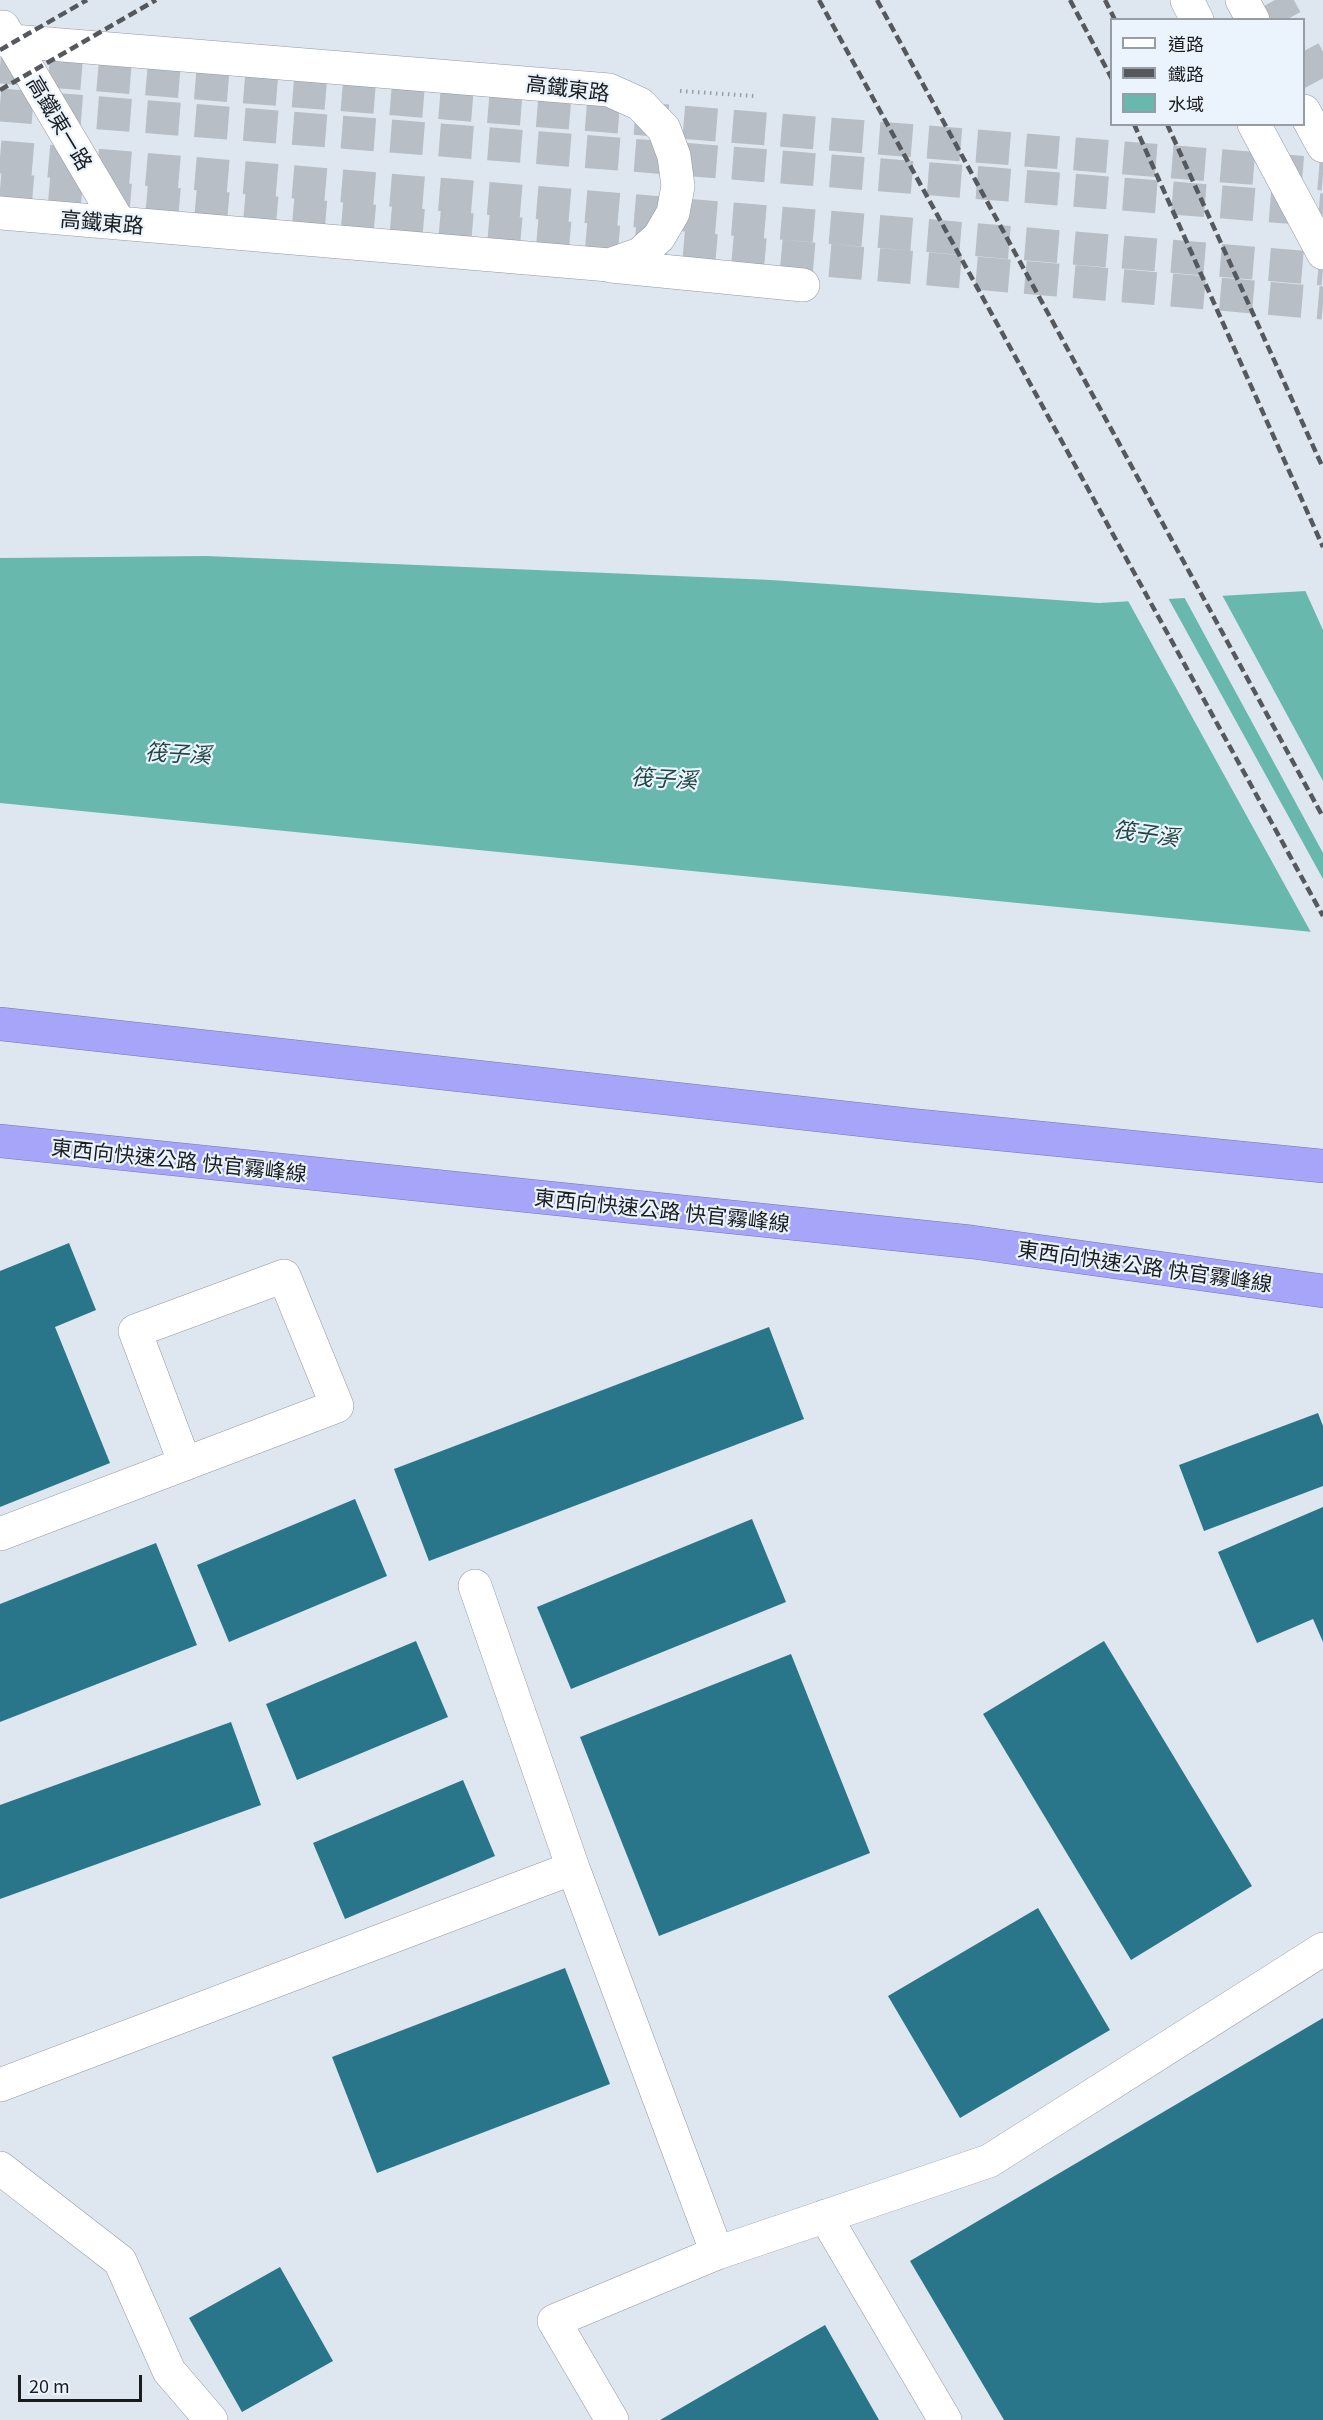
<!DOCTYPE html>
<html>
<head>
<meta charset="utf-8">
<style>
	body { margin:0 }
	#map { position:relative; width:1323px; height:2420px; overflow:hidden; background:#dee6ef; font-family:Georgia,"Noto Sans TC",serif }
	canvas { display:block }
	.legend { position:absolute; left:1110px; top:18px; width:195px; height:108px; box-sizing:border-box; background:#ebf3fc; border:2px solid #979da4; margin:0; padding:8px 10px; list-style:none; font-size:18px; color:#1a1d20 }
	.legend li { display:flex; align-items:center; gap:12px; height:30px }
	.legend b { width:30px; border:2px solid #979da4 }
	.scale { position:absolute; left:18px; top:2375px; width:124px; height:27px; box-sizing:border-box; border:3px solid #1a1d20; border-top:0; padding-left:8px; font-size:18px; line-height:21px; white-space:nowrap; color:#1a1d20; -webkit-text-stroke:4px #ebf3fc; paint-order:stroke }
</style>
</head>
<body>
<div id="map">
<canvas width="1323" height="2420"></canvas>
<ul class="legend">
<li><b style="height:8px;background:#fff"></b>道路</li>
<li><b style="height:8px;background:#55595e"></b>鐵路</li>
<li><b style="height:16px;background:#69b8ae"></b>水域</li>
</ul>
<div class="scale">20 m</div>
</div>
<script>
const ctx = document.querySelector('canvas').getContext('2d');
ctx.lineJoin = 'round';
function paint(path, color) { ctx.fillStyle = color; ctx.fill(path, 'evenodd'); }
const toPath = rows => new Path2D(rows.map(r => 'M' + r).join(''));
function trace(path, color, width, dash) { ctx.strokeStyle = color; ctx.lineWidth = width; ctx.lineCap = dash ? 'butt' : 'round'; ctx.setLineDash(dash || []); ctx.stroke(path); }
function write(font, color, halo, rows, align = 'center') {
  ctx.font = font + ' Georgia,"Noto Sans TC",serif'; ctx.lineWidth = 4.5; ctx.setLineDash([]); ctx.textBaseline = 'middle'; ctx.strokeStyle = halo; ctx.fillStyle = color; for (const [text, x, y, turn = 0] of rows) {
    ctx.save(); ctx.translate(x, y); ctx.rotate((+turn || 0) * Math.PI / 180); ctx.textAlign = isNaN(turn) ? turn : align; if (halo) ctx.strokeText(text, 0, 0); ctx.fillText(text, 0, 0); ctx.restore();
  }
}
const water = toPath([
	[206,556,771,580,1099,603,1323,590,1323,933,0,803,0,558]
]);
const pier = toPath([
	[1323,587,1323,630,1304,588],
	[1221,593,1323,781,1323,853,1183,595],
	[1167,596,1323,879,1323,936,1313,936,1127,599]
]);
const building = toPath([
	[69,1243,96,1310,55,1327,110,1463,0,1507,0,1271],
	[769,1327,804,1419,429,1561,394,1469],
	[1318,1413,1323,1426,1323,1486,1204,1531,1179,1465],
	[355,1499,387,1576,229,1642,197,1565],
	[1323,1507,1323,1642,1313,1619,1257,1643,1218,1552],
	[752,1519,786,1602,571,1689,537,1607],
	[156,1543,197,1645,0,1722,0,1604],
	[416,1641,448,1717,297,1780,266,1704],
	[1104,1641,1252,1886,1131,1960,983,1714],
	[791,1654,870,1853,659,1936,580,1737],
	[231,1722,261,1805,0,1899,0,1805],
	[463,1780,495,1856,345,1919,313,1843],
	[1038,1908,1110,2030,960,2118,888,1996],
	[565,1968,610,2084,377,2173,332,2057],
	[1323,2018,1323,2420,1004,2420,910,2261],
	[280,2267,333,2361,242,2412,189,2318],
	[825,2325,879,2420,660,2420]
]);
const minorTunnel = toPath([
	[1275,0,1286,20],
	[1304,51,1323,87],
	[0,67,1323,174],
	[0,105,1323,210],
	[0,157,1323,269],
	[0,189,1323,303]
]);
const path = toPath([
	[680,91,754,96]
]);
const minor = toPath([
	[1187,0,1197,20],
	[1242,0,1253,20],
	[3,27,119,223],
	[0,40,609,90,640,104,664,129,674,156,678,186,673,213,659,237,640,254,609,265,0,213],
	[1304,111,1323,146],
	[1254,124,1323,253],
	[611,266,803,285],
	[0,1534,337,1406,284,1276,135,1331,185,1464],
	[573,1868,717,2253,989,2161,1323,1949],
	[0,2085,573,1868,475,1586],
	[0,2168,120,2261,169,2371,211,2420],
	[825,2216,945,2420],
	[612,2420,554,2321,717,2253]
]);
const highway = toPath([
	[0,1024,909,1125,1323,1166],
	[0,1141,972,1242,1323,1291]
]);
const rail = toPath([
	[819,0,1323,916],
	[877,0,1323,817],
	[1070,0,1112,79],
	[1105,0,1115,20],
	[0,50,87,0],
	[0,90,156,0],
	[1134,124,1323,547],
	[1167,124,1323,468]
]);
const streetNames = [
	["高鐵東路",568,88,7],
	["高鐵東一路",60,123,59],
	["高鐵東路",102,222,5],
	["東西向快速公路 快官霧峰線",179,1160,6],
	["東西向快速公路 快官霧峰線",662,1210,6],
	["東西向快速公路 快官霧峰線",1145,1266,8]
];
const waterNames = [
	["筏子溪",178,753,3],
	["筏子溪",664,778,3],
	["筏子溪",1146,833,8]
];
paint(water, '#69b8ae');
paint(pier, '#dee6ef');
paint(building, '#29768a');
trace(minorTunnel, '#b7bec6', 33, [33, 16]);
trace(minor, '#9299a2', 34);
trace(highway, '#7575ad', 34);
trace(path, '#989ea5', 4, [1.5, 4.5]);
trace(minor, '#fff', 33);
trace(highway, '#a6a5f9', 33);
trace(rail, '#55595e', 4.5, [9, 4.5]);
write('21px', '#1a1d20', '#ebf3fc', streetNames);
write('italic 22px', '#204541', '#ebf3fc', waterNames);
</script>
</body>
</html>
